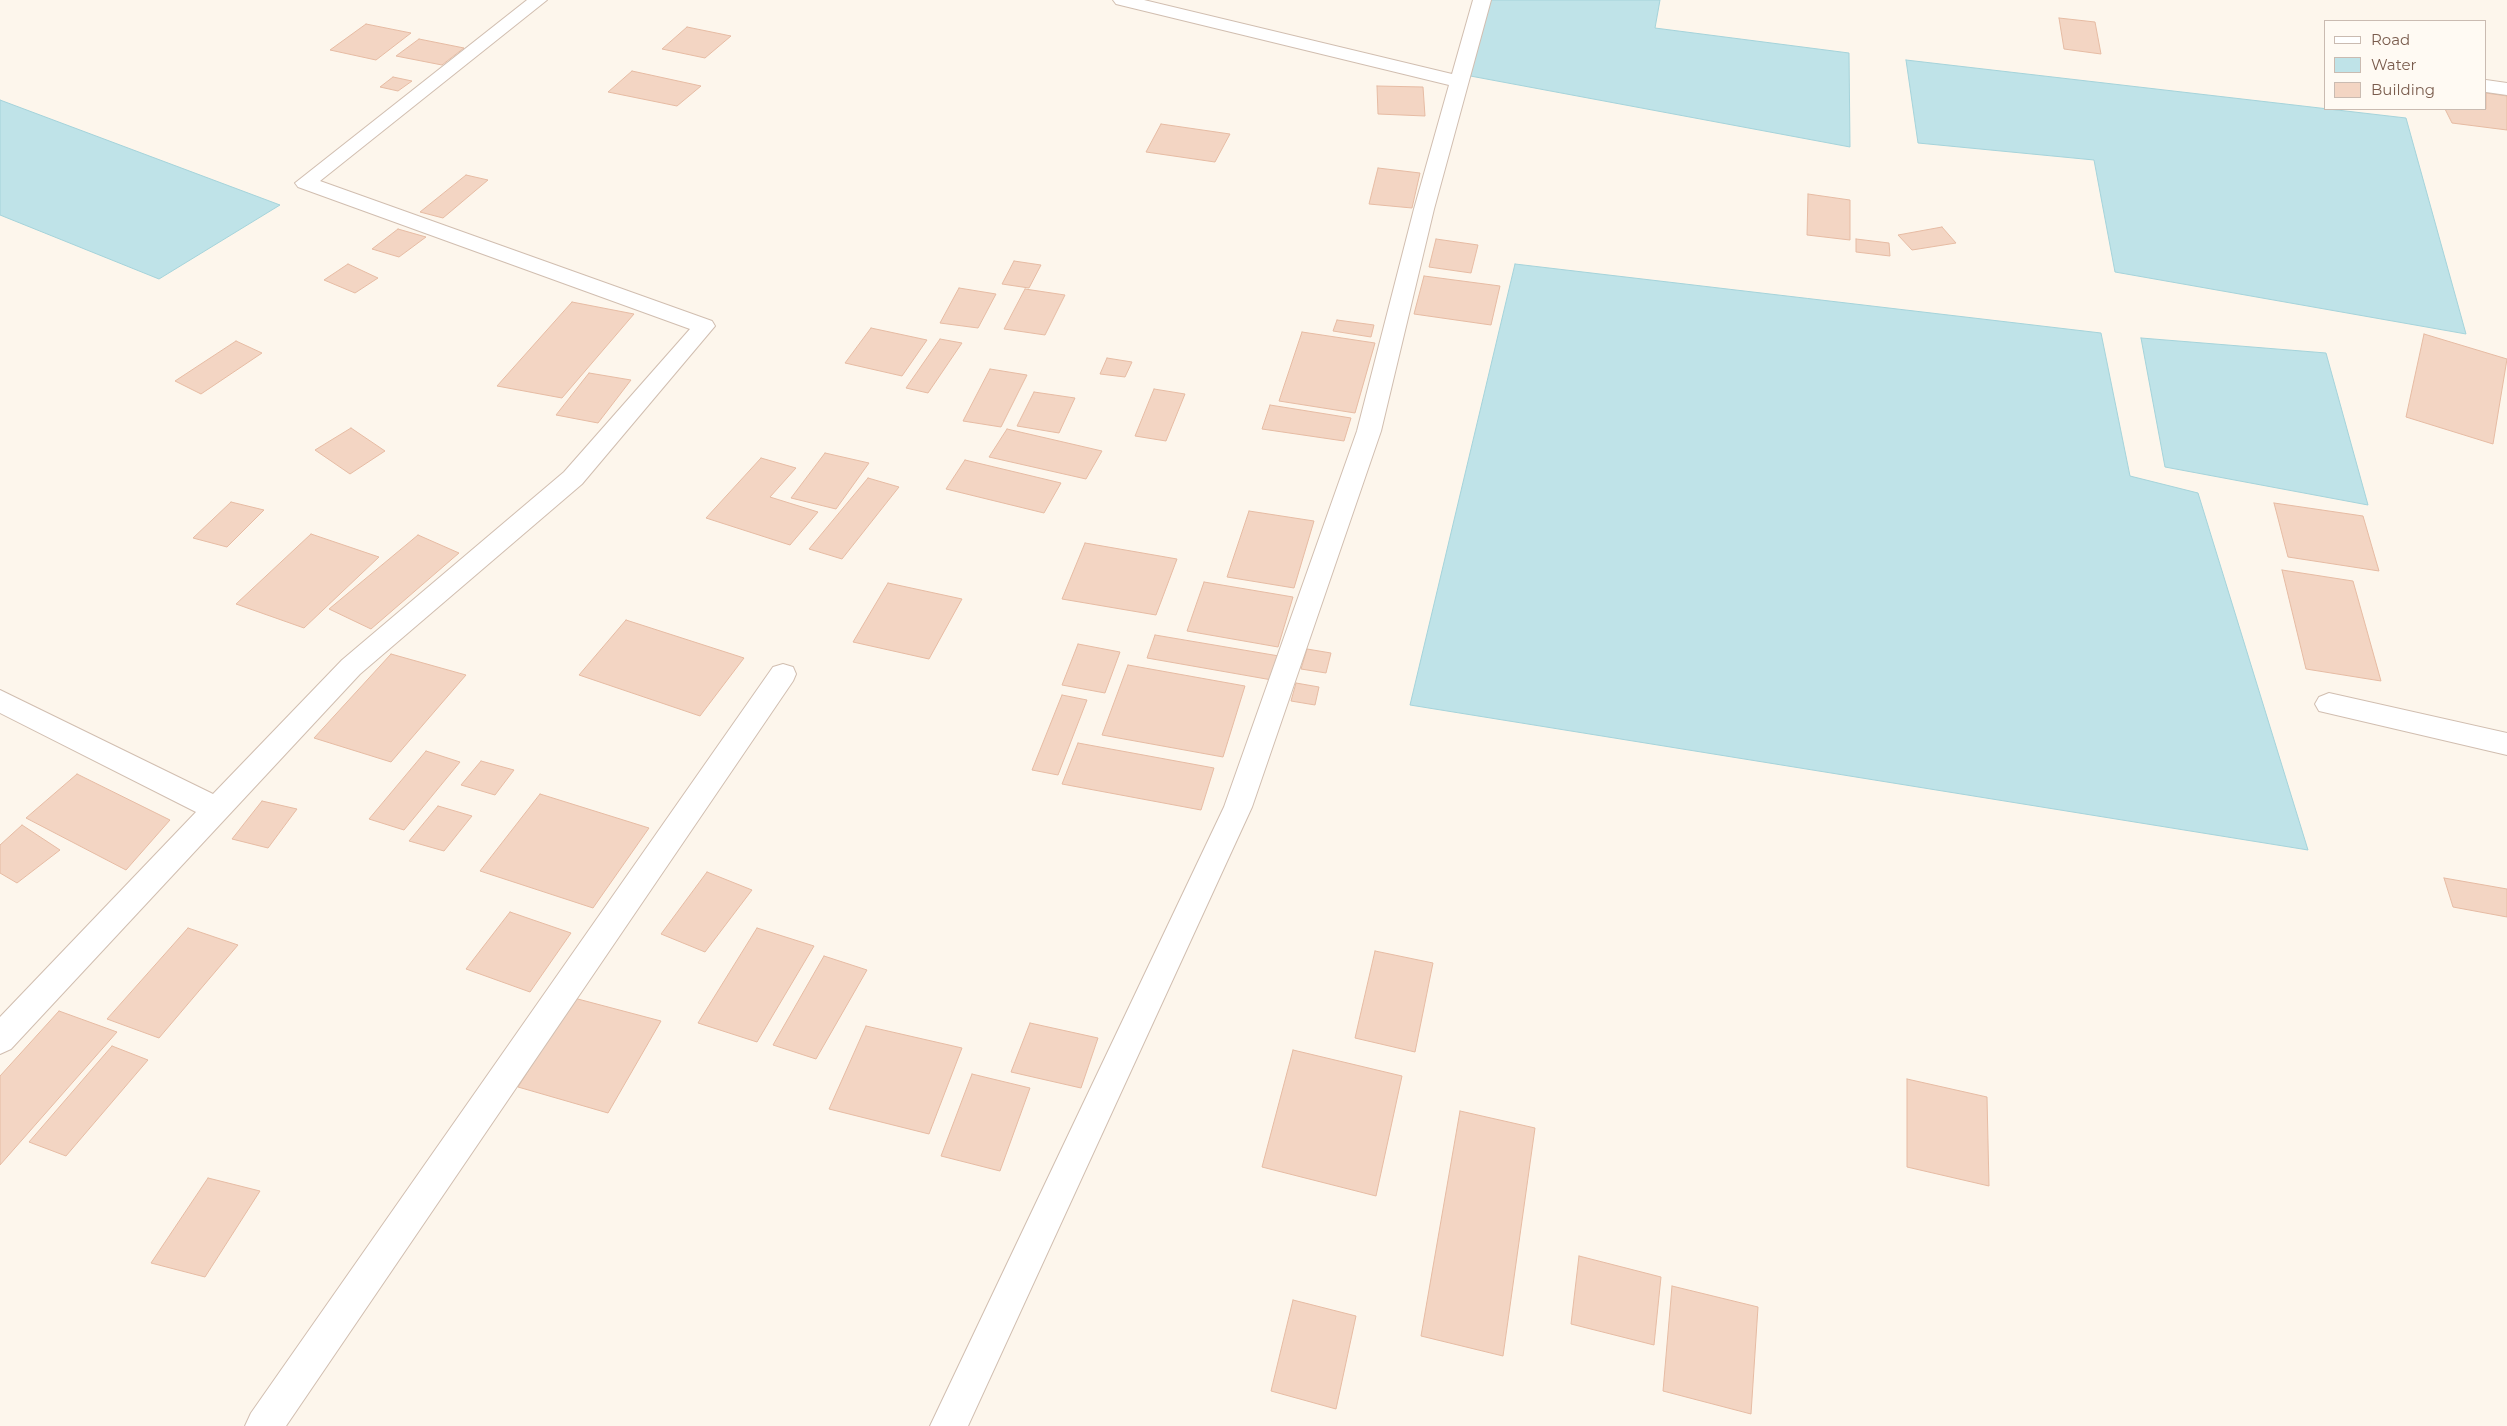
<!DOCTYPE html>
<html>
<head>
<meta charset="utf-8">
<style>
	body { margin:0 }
	#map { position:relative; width:2507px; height:1426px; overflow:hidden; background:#fdf6ec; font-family:Montserrat,sans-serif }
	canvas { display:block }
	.legend { position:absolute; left:2324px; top:20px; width:162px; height:90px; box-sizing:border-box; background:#fffaf3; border:1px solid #cabbb1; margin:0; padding:6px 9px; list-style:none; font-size:15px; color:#7a5c4d }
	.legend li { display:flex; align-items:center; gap:10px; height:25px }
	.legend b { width:25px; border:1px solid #cabbb1 }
</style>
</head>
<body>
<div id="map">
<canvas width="2507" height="1426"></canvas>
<ul class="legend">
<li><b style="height:6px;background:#fff"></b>Road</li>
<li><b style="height:14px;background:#bfe3e8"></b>Water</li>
<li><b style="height:14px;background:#f3d5c3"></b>Building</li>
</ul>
</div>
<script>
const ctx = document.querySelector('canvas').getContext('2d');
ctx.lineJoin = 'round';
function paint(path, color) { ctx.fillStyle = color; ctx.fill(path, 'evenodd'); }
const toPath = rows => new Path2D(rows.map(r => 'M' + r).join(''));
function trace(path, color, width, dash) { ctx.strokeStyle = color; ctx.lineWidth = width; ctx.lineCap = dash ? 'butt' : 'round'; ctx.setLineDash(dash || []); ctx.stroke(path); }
const water = toPath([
	[1487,0,1660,0,1655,28,1849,53,1850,147,1465,75,1487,0],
	[1906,60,2406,118,2466,334,2115,272,2094,160,1918,143,1906,60],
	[0,100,280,205,159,279,0,215,0,100],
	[1515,264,2101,333,2130,476,2198,493,2308,850,1410,705,1515,264],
	[2141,338,2326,353,2368,505,2165,467,2141,338]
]);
const building = toPath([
	[2059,18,2095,22,2101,54,2064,49,2059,18],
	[366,24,411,33,376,60,330,50,366,24],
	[687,27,731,36,705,58,662,49,687,27],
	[419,39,464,48,442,65,396,56,419,39],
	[632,71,701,86,677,106,608,92,632,71],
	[393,77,412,81,398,91,380,87,393,77],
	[1377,86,1423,87,1425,116,1378,114,1377,86],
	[2486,93,2507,96,2507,130,2452,123,2445,109,2486,109,2486,93],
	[1161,124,1230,134,1215,162,1146,152,1161,124],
	[1378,168,1420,173,1412,208,1369,204,1378,168],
	[466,175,488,180,443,218,420,212,466,175],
	[1808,194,1850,200,1850,240,1807,235,1808,194],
	[1942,227,1956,243,1912,250,1898,235,1942,227],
	[398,229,426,237,399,257,372,249,398,229],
	[1436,239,1478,245,1471,273,1429,267,1436,239],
	[1856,239,1889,243,1890,256,1856,252,1856,239],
	[1014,261,1041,265,1029,288,1002,284,1014,261],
	[348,264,378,278,355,293,324,280,348,264],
	[1424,276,1500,286,1491,325,1414,314,1424,276],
	[959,288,996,294,978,328,940,323,959,288],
	[1025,289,1065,295,1045,335,1004,329,1025,289],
	[572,302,634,314,562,398,497,386,572,302],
	[1337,320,1374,325,1371,337,1333,331,1337,320],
	[871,328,927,340,902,376,845,363,871,328],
	[1302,332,1375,343,1355,413,1279,401,1302,332],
	[2424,334,2507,359,2493,444,2406,417,2424,334],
	[940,339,962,343,928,393,906,388,940,339],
	[236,341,262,353,201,394,175,381,236,341],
	[1107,358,1132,362,1125,377,1100,374,1107,358],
	[990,369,1027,375,1001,427,963,421,990,369],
	[589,373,631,380,598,423,556,415,589,373],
	[1154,389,1185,394,1166,441,1135,436,1154,389],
	[1034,392,1075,398,1059,433,1017,426,1034,392],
	[1270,405,1351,418,1344,441,1262,429,1270,405],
	[351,428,385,451,350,474,315,450,351,428],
	[1007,429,1102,451,1086,479,989,457,1007,429],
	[825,453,869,463,836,509,791,498,825,453],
	[761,458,796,468,770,497,818,512,790,545,706,518,761,458],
	[965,460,1061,483,1044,513,946,489,965,460],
	[868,478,899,487,842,559,809,549,868,478],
	[231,502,264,510,227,547,193,538,231,502],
	[2274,503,2363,516,2379,571,2288,557,2274,503],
	[1249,511,1314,521,1294,588,1227,577,1249,511],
	[311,534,379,557,304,628,236,604,311,534],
	[418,535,459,553,371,629,329,609,418,535],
	[1085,543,1177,559,1156,615,1062,599,1085,543],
	[2282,570,2353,581,2381,681,2306,669,2282,570],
	[1204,582,1293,597,1278,647,1187,631,1204,582],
	[888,583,962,599,929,659,853,642,888,583],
	[626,620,744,658,700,716,579,675,626,620],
	[1155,635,1279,656,1272,680,1147,658,1155,635],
	[1078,644,1120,652,1105,693,1062,685,1078,644],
	[1307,649,1331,653,1326,673,1301,669,1307,649],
	[391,654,466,675,391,762,314,738,391,654],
	[1128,665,1245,686,1223,757,1102,735,1128,665],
	[1296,683,1319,687,1315,705,1291,701,1296,683],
	[1062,695,1087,700,1058,775,1032,770,1062,695],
	[1078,743,1214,768,1201,810,1062,784,1078,743],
	[426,751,460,762,404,830,369,819,426,751],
	[481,761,514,770,495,795,461,785,481,761],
	[77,774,170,820,126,870,26,818,77,774],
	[540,794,649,828,593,908,480,871,540,794],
	[262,801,297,809,268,848,232,839,262,801],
	[438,806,472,816,444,851,409,841,438,806],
	[22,825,60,850,17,883,0,873,0,845,22,825],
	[707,872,752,890,705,952,661,934,707,872],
	[2444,878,2507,889,2507,917,2453,907,2444,878],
	[510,912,571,933,530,992,466,969,510,912],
	[188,928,238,945,159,1038,107,1019,188,928],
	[757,928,814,946,757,1042,698,1023,757,928],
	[1375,951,1433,963,1415,1052,1355,1038,1375,951],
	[824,956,867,970,816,1059,773,1045,824,956],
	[574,998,661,1021,608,1113,518,1087,574,998],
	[59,1011,117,1032,0,1165,0,1076,59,1011],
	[1030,1023,1098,1038,1081,1088,1011,1072,1030,1023],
	[866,1026,962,1048,929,1134,829,1109,866,1026],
	[112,1046,148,1060,66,1156,29,1142,112,1046],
	[1293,1050,1402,1076,1376,1196,1262,1167,1293,1050],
	[972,1074,1030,1088,1000,1171,941,1156,972,1074],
	[1907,1079,1987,1097,1989,1186,1907,1167,1907,1079],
	[1460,1111,1535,1128,1503,1356,1421,1336,1460,1111],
	[208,1178,260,1191,205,1277,151,1263,208,1178],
	[1579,1256,1661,1277,1654,1345,1571,1324,1579,1256],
	[1672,1286,1758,1307,1751,1414,1663,1391,1672,1286],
	[1293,1300,1356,1316,1336,1409,1271,1391,1293,1300]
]);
const minor = toPath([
	[527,0,547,0,320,181,712,321,715,326,582,484,360,674,11,1049,0,1054,0,1017,196,812,0,713,0,690,213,794,342,660,564,472,690,329,298,187,295,183,527,0],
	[1113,0,1144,0,1452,74,1473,0,1491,0,1434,209,1381,431,1252,807,968,1426,930,1426,1224,807,1357,431,1414,209,1449,85,1116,4,1113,0],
	[2486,80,2507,83,2507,95,2486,92,2486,80],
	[783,664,793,667,796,674,793,681,286,1426,245,1426,251,1413,773,667,783,664],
	[2329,693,2507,733,2507,755,2319,711,2315,704,2319,697,2329,693]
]);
paint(water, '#bfe3e8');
trace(water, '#a5d3da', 1);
paint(building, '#f3d5c3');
trace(building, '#e6bba3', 1);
trace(minor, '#d1beb0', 2);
paint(minor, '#fff');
</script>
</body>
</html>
